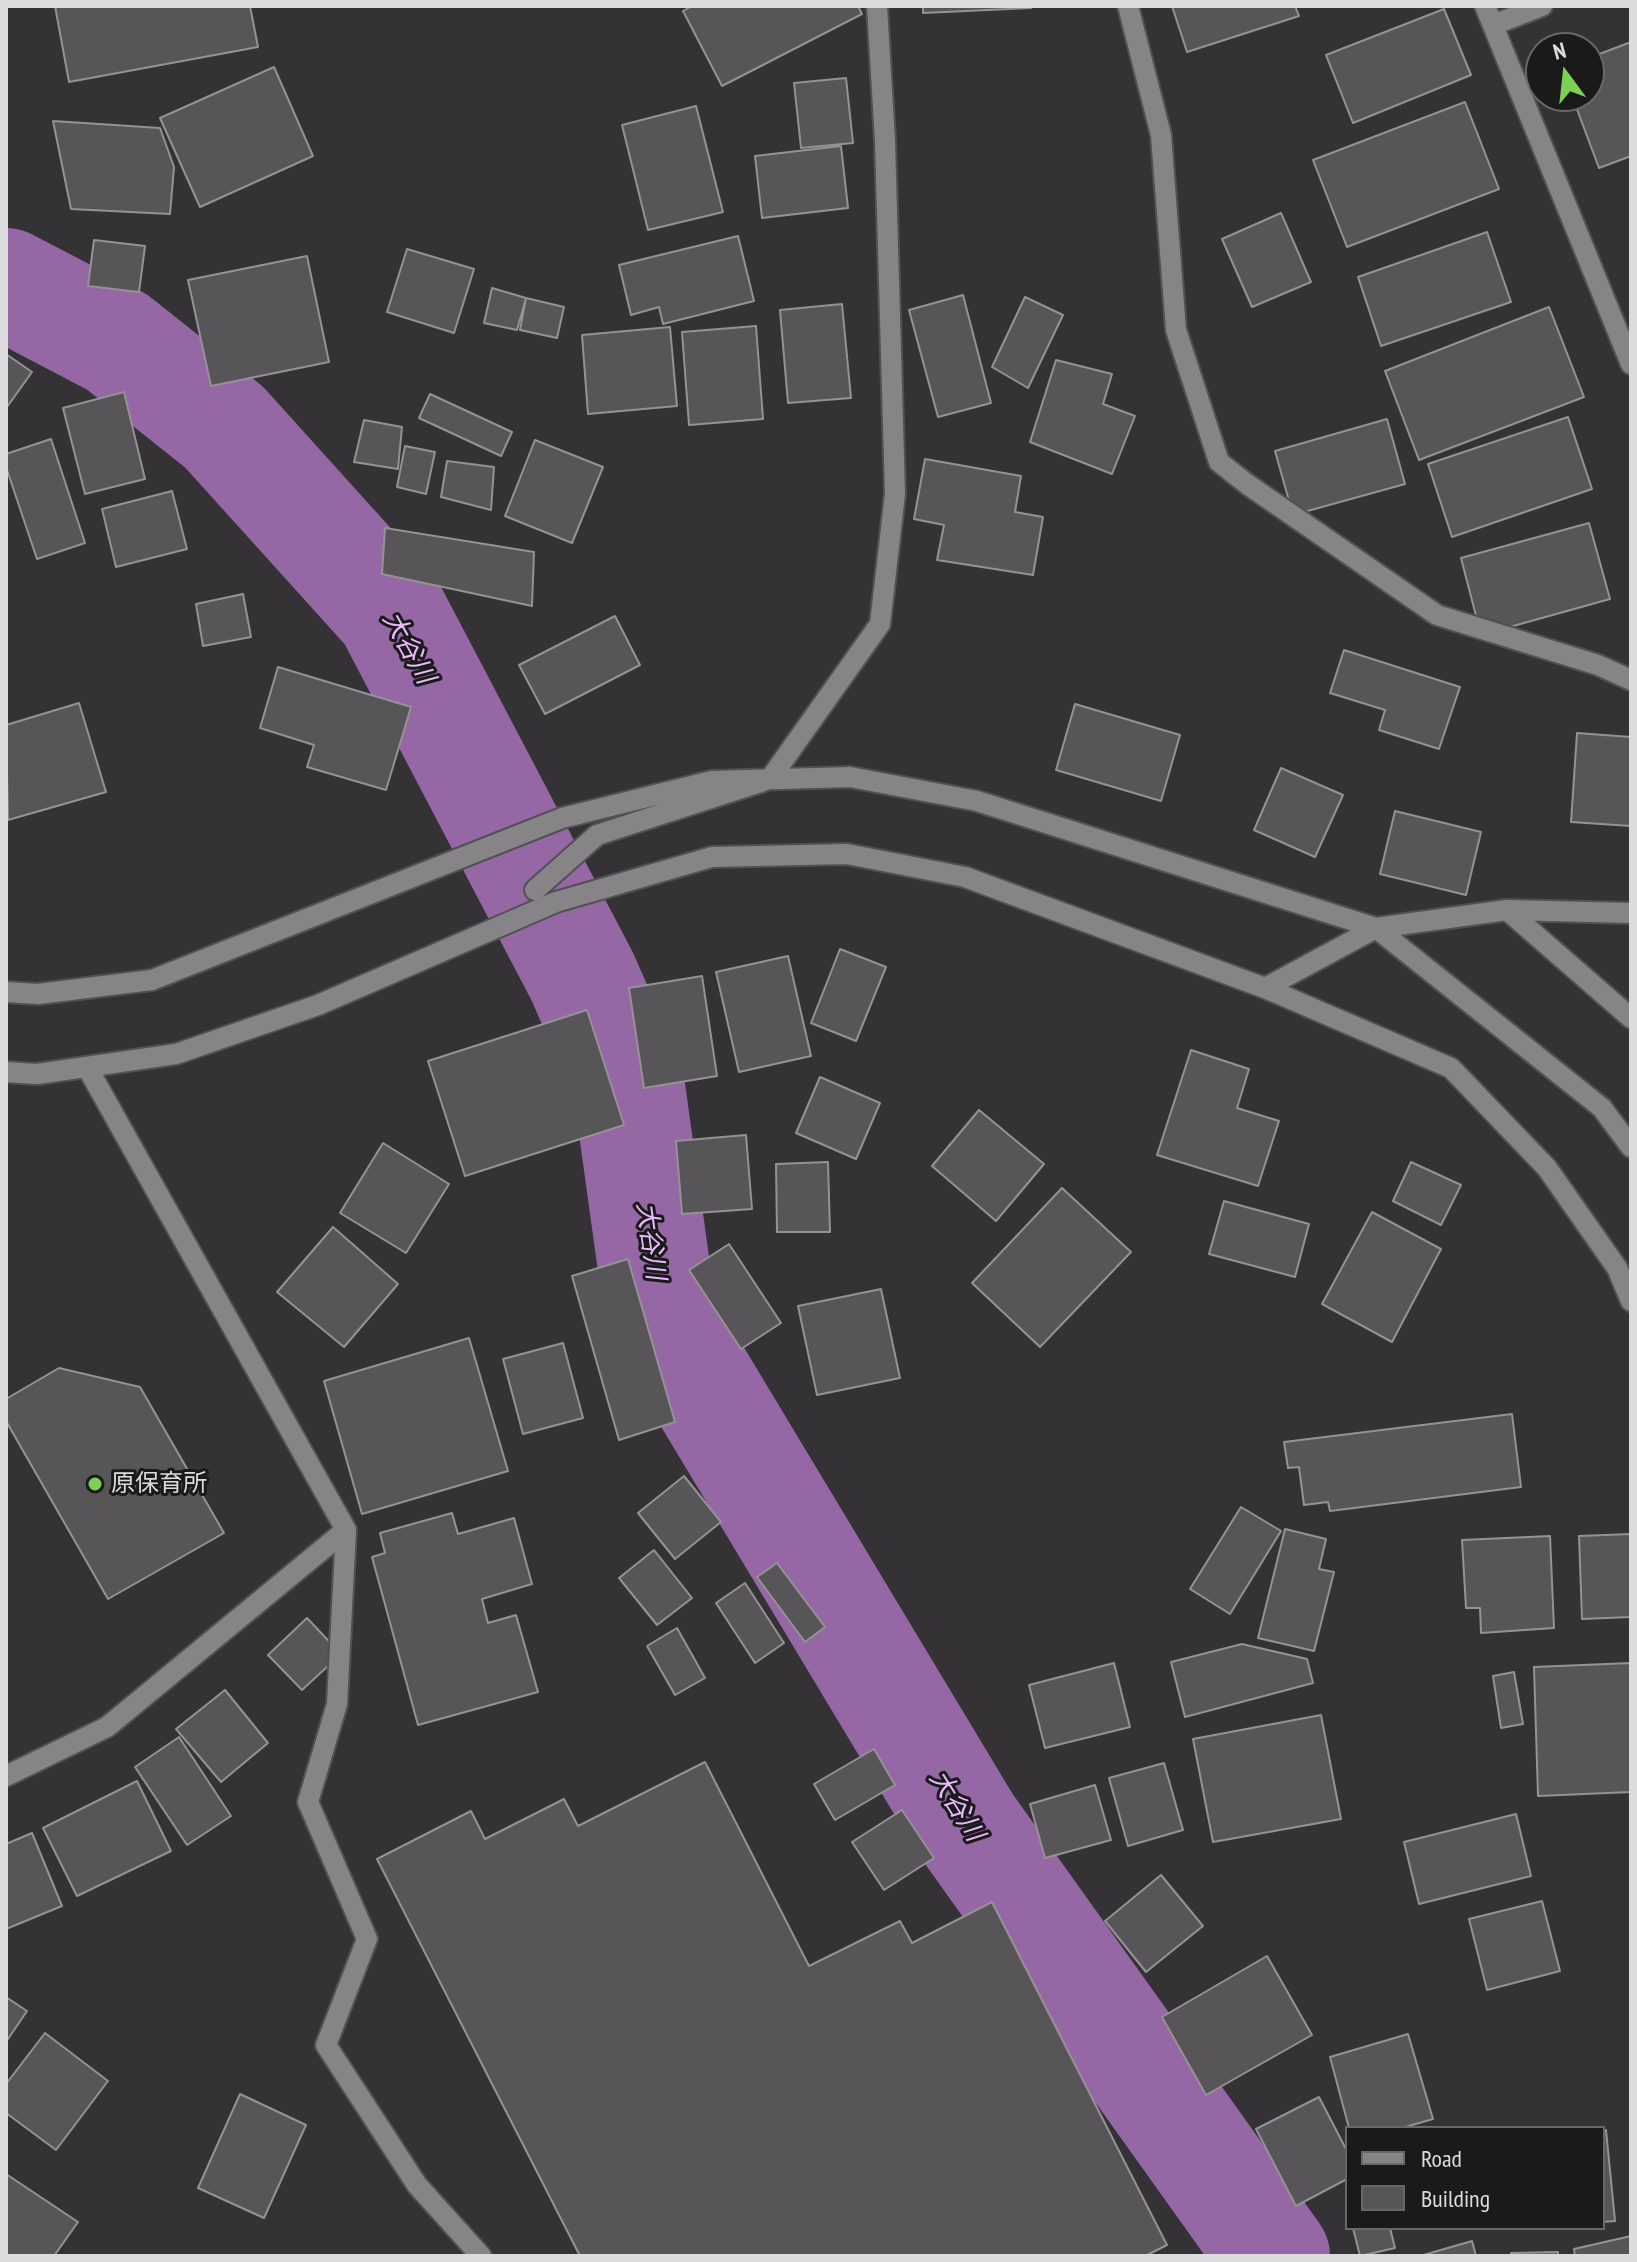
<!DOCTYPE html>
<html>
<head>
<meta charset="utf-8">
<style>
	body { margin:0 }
	#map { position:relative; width:1637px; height:2262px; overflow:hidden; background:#343235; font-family:"PT Sans Narrow",sans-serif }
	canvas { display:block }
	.frame { position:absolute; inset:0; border:8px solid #dcdbdd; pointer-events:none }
	.legend { position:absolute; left:1345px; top:2126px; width:260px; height:104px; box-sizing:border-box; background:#1b1a1b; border:2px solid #686769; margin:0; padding:10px 14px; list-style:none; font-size:24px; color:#dcdbdd }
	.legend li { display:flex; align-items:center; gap:16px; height:40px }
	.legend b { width:40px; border:2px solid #686769 }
	.north { position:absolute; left:1525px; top:32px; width:80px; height:80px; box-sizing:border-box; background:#1b1a1b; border:2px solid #686769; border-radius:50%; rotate:345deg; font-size:22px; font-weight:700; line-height:32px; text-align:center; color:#dcdbdd }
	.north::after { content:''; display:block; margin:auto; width:28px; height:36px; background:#7cd154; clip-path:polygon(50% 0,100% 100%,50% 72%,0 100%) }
</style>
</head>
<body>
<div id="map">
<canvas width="1637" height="2262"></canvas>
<div class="frame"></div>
<ul class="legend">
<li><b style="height:10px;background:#868487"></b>Road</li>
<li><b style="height:22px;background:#575558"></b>Building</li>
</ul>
<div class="north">N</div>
</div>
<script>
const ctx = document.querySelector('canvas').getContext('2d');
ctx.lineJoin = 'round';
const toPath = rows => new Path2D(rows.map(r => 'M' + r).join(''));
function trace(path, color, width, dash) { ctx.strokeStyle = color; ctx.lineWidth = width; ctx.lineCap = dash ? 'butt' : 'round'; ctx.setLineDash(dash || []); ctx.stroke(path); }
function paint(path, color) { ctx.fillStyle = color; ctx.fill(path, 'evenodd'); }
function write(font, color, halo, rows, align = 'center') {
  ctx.font = font + ' "PT Sans Narrow","Noto Sans JP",sans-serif'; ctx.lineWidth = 6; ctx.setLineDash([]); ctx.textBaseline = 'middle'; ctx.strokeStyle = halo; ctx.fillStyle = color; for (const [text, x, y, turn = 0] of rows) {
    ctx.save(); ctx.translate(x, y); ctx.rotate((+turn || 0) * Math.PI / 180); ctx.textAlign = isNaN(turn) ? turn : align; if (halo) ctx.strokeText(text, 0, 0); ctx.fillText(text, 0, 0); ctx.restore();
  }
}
const river = toPath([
	[6,284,117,342,224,427,391,612,582,976,628,1080,661,1318,966,1825,1274,2256]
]);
const building = toPath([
	[55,6,250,6,258,47,69,82,55,6],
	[692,6,858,6,862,14,722,86,683,11,692,6],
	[923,6,1031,6,1031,8,923,13,923,6],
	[1172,6,1295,6,1299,16,1187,52,1172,6],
	[1444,9,1471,75,1353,123,1326,55,1444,9],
	[1631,42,1631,156,1599,168,1572,96,1589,96,1589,58,1631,42],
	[274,67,313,156,200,207,160,118,274,67],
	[846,78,853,143,801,148,794,83,846,78],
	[1465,102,1499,189,1347,247,1313,160,1465,102],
	[696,106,723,212,648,230,622,125,696,106],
	[53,121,160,128,174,167,170,214,71,209,53,121],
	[841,146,848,208,762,218,755,156,841,146],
	[1281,213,1311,282,1252,307,1222,239,1281,213],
	[1487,232,1511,302,1381,346,1358,277,1487,232],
	[738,236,754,301,663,324,659,307,631,315,619,265,738,236],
	[94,240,145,246,139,292,88,286,94,240],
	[407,249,474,269,454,333,387,312,407,249],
	[307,256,329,362,211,386,188,280,307,256],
	[492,288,526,298,517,330,484,323,492,288],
	[963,295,991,403,938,417,909,310,963,295],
	[1025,297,1063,315,1028,388,992,367,1025,297],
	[526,298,564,307,557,338,520,330,526,298],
	[842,304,851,398,788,403,780,310,842,304],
	[1549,307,1584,397,1419,460,1385,371,1549,307],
	[756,326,763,419,689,425,682,332,756,326],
	[670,327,677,406,588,414,582,335,670,327],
	[6,354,32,372,7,407,6,406,6,354],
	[1056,360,1112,374,1103,404,1135,416,1112,474,1030,442,1056,360],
	[124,392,145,479,85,494,63,408,124,392],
	[430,394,512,432,501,456,419,418,430,394],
	[1568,417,1592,489,1452,537,1428,464,1568,417],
	[1387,419,1405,484,1293,515,1275,451,1387,419],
	[364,420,402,427,398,469,354,462,364,420],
	[51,439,85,543,37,559,6,467,6,454,51,439],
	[535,440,603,467,572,543,505,516,535,440],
	[405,446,435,452,426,494,397,487,405,446],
	[925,459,1021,476,1015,512,1043,517,1033,575,937,560,944,525,914,519,925,459],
	[447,461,494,467,491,510,441,497,447,461],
	[172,491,187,549,116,567,102,509,172,491],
	[1589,523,1610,599,1481,635,1461,558,1589,523],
	[385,528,534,552,532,606,382,574,385,528],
	[243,594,251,637,203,646,196,604,243,594],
	[615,616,640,665,545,714,519,665,615,616],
	[1344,650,1460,687,1439,749,1379,730,1385,710,1330,693,1344,650],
	[278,667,411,707,386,790,307,767,314,745,260,728,278,667],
	[79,703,106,792,8,820,6,725,79,703],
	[1075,704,1180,735,1161,801,1056,770,1075,704],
	[1577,733,1631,737,1631,826,1571,822,1577,733],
	[1281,768,1343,795,1315,857,1254,830,1281,768],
	[1395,811,1481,832,1466,895,1380,874,1395,811],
	[840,949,886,967,856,1041,811,1023,840,949],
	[788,956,811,1056,739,1072,716,972,788,956],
	[702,976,717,1076,644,1088,629,988,702,976],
	[587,1010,624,1125,465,1176,428,1061,587,1010],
	[1191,1050,1249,1069,1237,1108,1279,1121,1258,1186,1157,1155,1191,1050],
	[820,1077,880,1103,856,1159,796,1133,820,1077],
	[979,1110,1044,1164,996,1221,932,1166,979,1110],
	[746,1135,752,1209,682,1214,676,1141,746,1135],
	[383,1143,449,1184,406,1253,340,1213,383,1143],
	[828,1162,830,1232,777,1232,776,1164,828,1162],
	[1411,1162,1461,1185,1441,1225,1393,1201,1411,1162],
	[1062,1188,1131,1252,1040,1347,972,1283,1062,1188],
	[1224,1201,1309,1224,1295,1277,1209,1254,1224,1201],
	[1372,1212,1441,1249,1392,1342,1322,1304,1372,1212],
	[333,1227,398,1284,344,1347,277,1292,333,1227],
	[729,1244,781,1323,741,1349,689,1270,729,1244],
	[628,1259,675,1422,619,1440,572,1276,628,1259],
	[881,1289,900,1378,817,1395,798,1306,881,1289],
	[469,1338,508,1471,362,1514,324,1381,469,1338],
	[563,1343,583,1418,523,1434,503,1359,563,1343],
	[59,1368,140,1387,224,1533,108,1599,6,1421,6,1399,59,1368],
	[1512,1414,1521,1487,1330,1511,1328,1502,1304,1505,1299,1467,1288,1468,1284,1442,1512,1414],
	[684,1476,721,1522,675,1559,638,1513,684,1476],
	[1241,1507,1281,1531,1230,1614,1190,1589,1241,1507],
	[452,1513,458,1534,514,1518,532,1584,482,1599,488,1623,516,1615,538,1692,418,1725,372,1557,385,1553,380,1533,452,1513],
	[1285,1529,1326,1539,1319,1569,1334,1572,1314,1651,1258,1638,1285,1529],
	[1631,1534,1631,1617,1582,1619,1579,1536,1631,1534],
	[1550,1536,1554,1628,1481,1633,1480,1608,1466,1608,1462,1540,1550,1536],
	[654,1550,692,1598,657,1625,619,1578,654,1550],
	[777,1563,825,1627,805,1642,757,1577,777,1563],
	[745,1583,784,1643,755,1663,716,1603,745,1583],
	[307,1618,341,1654,302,1690,268,1655,307,1618],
	[677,1628,705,1678,675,1695,647,1646,677,1628],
	[1242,1644,1307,1659,1313,1683,1185,1717,1171,1662,1242,1644],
	[1114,1663,1130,1727,1045,1748,1029,1685,1114,1663],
	[1631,1663,1631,1792,1538,1796,1534,1667,1631,1663],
	[1514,1672,1523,1724,1501,1728,1493,1676,1514,1672],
	[225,1690,268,1743,221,1782,176,1729,225,1690],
	[1321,1715,1341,1819,1213,1842,1193,1739,1321,1715],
	[179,1737,231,1816,187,1845,135,1767,179,1737],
	[874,1749,895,1785,835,1820,814,1784,874,1749],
	[705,1762,809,1966,900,1921,912,1943,992,1902,1167,2245,1145,2256,580,2256,377,1859,471,1811,485,1839,564,1799,578,1826,705,1762],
	[1164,1763,1183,1830,1128,1846,1109,1778,1164,1763],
	[137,1781,171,1851,77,1896,43,1828,137,1781],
	[1095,1785,1111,1840,1045,1858,1030,1804,1095,1785],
	[902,1810,934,1858,884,1890,852,1842,902,1810],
	[1516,1814,1531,1876,1419,1904,1404,1842,1516,1814],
	[32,1833,62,1906,6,1929,6,1844,32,1833],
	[1161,1875,1203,1926,1146,1972,1105,1921,1161,1875],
	[1542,1901,1560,1971,1487,1990,1469,1919,1542,1901],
	[1267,1956,1312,2035,1206,2095,1162,2017,1267,1956],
	[6,1997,27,2011,6,2042,6,1997],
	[45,2033,108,2081,56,2150,6,2113,6,2084,45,2033],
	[1408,2034,1433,2119,1402,2128,1349,2128,1330,2057,1408,2034],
	[240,2094,306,2125,264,2218,198,2188,240,2094],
	[1319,2097,1347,2151,1347,2179,1296,2206,1256,2129,1319,2097],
	[1606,2130,1615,2221,1603,2222,1603,2131,1606,2130],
	[6,2174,78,2222,54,2256,6,2256,6,2174],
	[1353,2228,1390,2228,1395,2248,1360,2256,1353,2228],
	[1631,2236,1631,2256,1575,2256,1574,2249,1631,2236],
	[1472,2241,1476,2256,1420,2256,1472,2241],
	[1558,2252,1558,2256,1511,2256,1511,2253,1558,2252]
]);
const minor = toPath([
	[1128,6,1161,135,1176,330,1219,462,1247,484,1437,615,1598,665,1631,680],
	[1485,6,1631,364],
	[1493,25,1542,6],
	[535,890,597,835,770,779,880,624,895,494,885,141,877,6],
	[1507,910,1631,1018],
	[1265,988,1376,928,1507,910,1631,913],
	[6,992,38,994,152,980,562,818,712,781,850,777,977,801,1376,928,1602,1108,1631,1147],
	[87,1067,346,1530,337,1704,308,1802,367,1939,326,2045,417,2185,481,2256],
	[6,1072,37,1074,176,1054,318,1005,556,902,712,857,847,854,965,877,1265,988,1451,1068,1547,1168,1617,1268,1631,1301],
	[6,1776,107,1727,346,1530]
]);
const markers = [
	[95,1484,8,"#7cd154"]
];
const poiNames = [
	["原保育所",111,1484]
];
const waterNames = [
	["大谷川",408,648,61],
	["大谷川",650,1241,82],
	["大谷川",956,1806,58]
];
trace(river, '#9568a5', 112);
paint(building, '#575558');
trace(building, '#959296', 2);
trace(minor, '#525052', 24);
trace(minor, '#868487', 20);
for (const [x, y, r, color] of markers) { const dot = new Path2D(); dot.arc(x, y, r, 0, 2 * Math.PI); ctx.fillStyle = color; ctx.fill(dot); trace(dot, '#1b1a1b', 3); }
write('24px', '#dcdbdd', '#1b1a1b', poiNames, 'left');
write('italic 26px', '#eab8fc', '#1b1a1b', waterNames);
</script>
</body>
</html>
